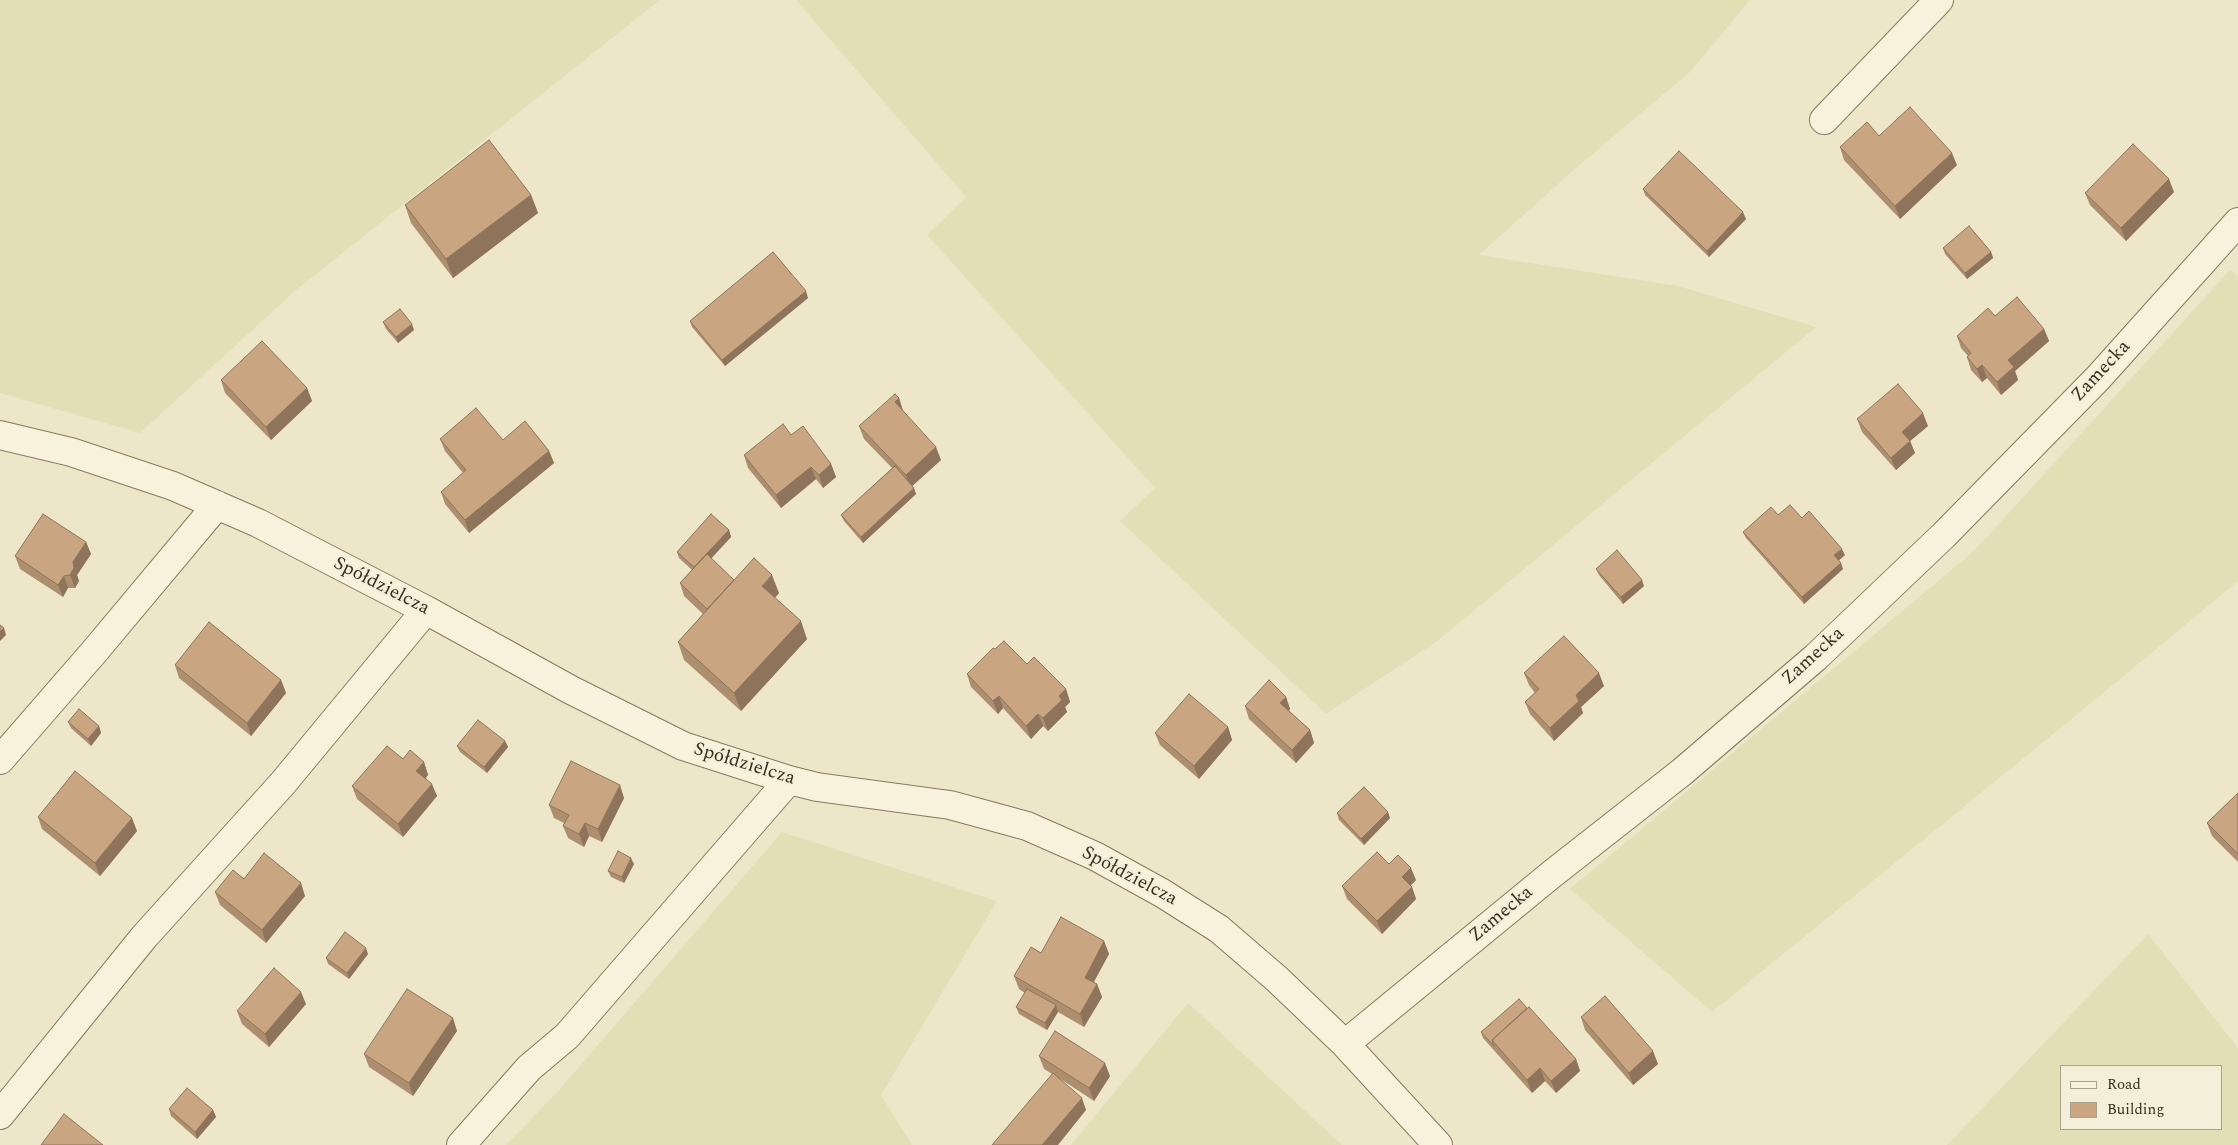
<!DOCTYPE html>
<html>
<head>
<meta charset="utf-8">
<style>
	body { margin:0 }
	#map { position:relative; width:2238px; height:1145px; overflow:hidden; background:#ede6c9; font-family:Spectral,serif }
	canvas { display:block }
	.legend { position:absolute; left:2060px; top:1065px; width:162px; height:65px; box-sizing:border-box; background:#f4efd8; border:1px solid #a9a28f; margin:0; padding:6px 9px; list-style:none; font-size:15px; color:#392f21 }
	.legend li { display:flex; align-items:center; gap:10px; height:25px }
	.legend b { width:25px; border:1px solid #a9a28f }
</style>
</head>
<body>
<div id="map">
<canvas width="2238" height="1145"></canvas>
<ul class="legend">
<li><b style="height:6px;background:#f8f2dc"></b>Road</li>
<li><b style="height:14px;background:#c9a681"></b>Building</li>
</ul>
</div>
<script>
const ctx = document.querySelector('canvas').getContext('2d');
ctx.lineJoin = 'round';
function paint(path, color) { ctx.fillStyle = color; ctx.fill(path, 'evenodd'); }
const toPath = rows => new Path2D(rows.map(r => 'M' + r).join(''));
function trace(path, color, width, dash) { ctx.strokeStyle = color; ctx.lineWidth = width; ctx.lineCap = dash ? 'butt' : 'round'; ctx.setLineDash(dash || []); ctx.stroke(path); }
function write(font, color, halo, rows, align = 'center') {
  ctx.font = font + ' Spectral,serif'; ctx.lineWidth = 4.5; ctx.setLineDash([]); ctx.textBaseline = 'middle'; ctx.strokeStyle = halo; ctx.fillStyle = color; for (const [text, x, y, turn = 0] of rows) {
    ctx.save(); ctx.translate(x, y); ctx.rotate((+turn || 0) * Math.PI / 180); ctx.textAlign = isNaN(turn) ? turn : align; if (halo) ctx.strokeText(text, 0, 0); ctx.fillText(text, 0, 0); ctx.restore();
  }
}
const farmland = toPath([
	[0,0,660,0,296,290,140,433,0,393],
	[796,0,1750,0,1691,71,1576,168,1479,255,1678,286,1816,327,1436,642,1326,714,1120,521,1155,488,927,235,966,197],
	[2230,270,2238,277,2238,581,2074,717,1712,1012,1570,889,1974,551],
	[782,832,997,901,881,1095,912,1145,506,1145,559,1090],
	[2148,934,2238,1048,2238,1145,1947,1145],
	[2062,1066,2222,1066,2222,1129,2062,1129],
	[1188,1003,1342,1145,1071,1145]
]);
const minor = toPath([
	[1824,120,1939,0],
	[0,435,71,452,173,486,258,523,426,610,571,690,683,746,789,780,817,787,950,805,1027,826,1095,856,1162,893,1219,929,1277,979,1345,1044,1438,1145],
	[0,760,94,652,217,505],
	[1345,1044,1552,874,1682,772,1816,657,1944,535,2098,378,2238,222],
	[0,1115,144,937,283,783,426,610],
	[461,1145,529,1068,567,1036,789,780]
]);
const wall = toPath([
	[1879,136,1957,165,1900,219,1844,160,1840,147],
	[1643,189,1746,219,1709,257,1645,195],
	[2174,192,2126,241,2090,205,2085,193],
	[531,195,538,213,453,278,411,223,405,205],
	[1943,248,1991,252,1993,258,1967,279,1945,254],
	[808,298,725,366,692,327,690,321],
	[1995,316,2044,329,2049,341,2015,371,2018,380,2001,395,1987,378,1982,382,1971,370,1967,357,1968,356,1961,348,1957,336],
	[383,322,414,330,398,343,386,329],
	[221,380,307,388,312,401,271,440,225,393],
	[899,398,903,411,941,460,912,486,916,494,863,543,844,521,841,515,892,468,864,439,859,426],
	[1857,419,1928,426,1910,441,1915,453,1896,470,1862,432],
	[791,435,831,464,836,477,823,488,816,479,781,508,748,468,744,455],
	[440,439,503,440,549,451,554,463,469,533,445,504,441,492,463,473,445,451],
	[1778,515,1802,518,1845,555,1839,560,1843,569,1804,604,1746,538,1743,532],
	[729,530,731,537,711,558,734,580,779,593,775,598,807,639,741,711,684,660,678,642,703,614,684,596,680,583,692,570,679,558,677,552],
	[86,542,91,554,77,575,79,581,75,588,68,588,63,597,20,569,15,556],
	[1596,569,1644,586,1623,604,1599,575],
	[995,649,1027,664,1066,689,1070,702,1065,707,1067,712,1048,731,1043,726,1031,739,1003,708,998,714,971,687,967,674],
	[175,665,281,680,286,693,251,736,179,678],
	[1524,673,1604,686,1581,707,1583,713,1554,741,1530,714,1525,702,1535,693,1529,685],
	[1286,697,1290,709,1289,711,1310,730,1314,743,1296,763,1249,719,1245,706],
	[68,722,99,726,101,733,91,746,71,728],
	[1228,727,1232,740,1199,779,1160,745,1155,733],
	[505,741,508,747,487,773,460,752,457,746],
	[403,759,424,762,428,775,426,778,437,796,403,837,357,799,352,786],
	[2238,793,2238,862,2212,836,2207,823],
	[624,798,602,842,589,836,584,847,568,838,563,826,564,823,554,818,549,805],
	[1337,813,1390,818,1364,845,1339,820],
	[38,817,137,831,100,876,42,829],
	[634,864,624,883,611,877,608,871],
	[1389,864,1416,880,1410,886,1412,887,1416,899,1382,934,1347,899,1342,886],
	[215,892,305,896,266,943,220,905],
	[1104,941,1109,954,1094,982,1097,984,1102,997,1084,1027,1058,1012,1047,1030,1019,1014,1016,1007,1025,993,1019,989,1014,976],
	[368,954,349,979,328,964,326,958],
	[306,1004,269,1047,242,1024,237,1011],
	[1527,1008,1576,1059,1580,1071,1556,1093,1545,1081,1532,1093,1483,1038,1481,1032],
	[1581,1017,1658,1064,1633,1085,1585,1030],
	[457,1031,413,1096,369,1067,364,1054],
	[1039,1056,1110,1076,1094,1101,1059,1078,1086,1110,1052,1074,1044,1069],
	[169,1109,213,1110,216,1117,197,1139,171,1116]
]);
const shadedWall = toPath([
	[1952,153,1957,165,1900,219,1895,206],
	[2169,179,2174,192,2126,241,2121,228],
	[531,195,538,213,453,278,446,259],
	[1743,212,1746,219,1709,257,1707,251],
	[1991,252,1993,258,1967,279,1965,273],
	[806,291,808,298,725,366,722,360],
	[412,324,414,330,398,343,396,337],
	[2044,329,2049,341,2015,371,2018,380,2001,395,1997,382,2008,360],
	[1982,365,1987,378,1982,382,1977,369],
	[307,388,312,401,271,440,266,427],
	[899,398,903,411,895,402],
	[1923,413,1928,426,1910,441,1915,453,1896,470,1891,458,1902,432],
	[936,447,941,460,910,488,906,475],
	[549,451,554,463,469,533,465,520],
	[831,464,836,477,823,488,819,475],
	[811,467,816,479,781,508,776,495],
	[914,488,916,494,863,543,861,537],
	[729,530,731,537,697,574,694,567],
	[86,542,91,554,77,575,79,581,75,588,70,575,73,562],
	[1842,549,1845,555,1837,562,1834,555],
	[1841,563,1843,569,1804,604,1802,597],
	[772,575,779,593,769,604,762,586],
	[64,576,68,588,63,597,58,585],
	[1642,580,1644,586,1623,604,1621,597],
	[801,621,807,639,741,711,734,693],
	[4,628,6,635,0,641,0,632],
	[1599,673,1604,686,1581,707,1583,713,1554,741,1550,728,1576,695],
	[281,680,286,693,251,736,247,723],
	[1066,689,1070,702,1065,707,1067,712,1048,731,1043,718,1059,696],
	[999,696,1003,708,998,714,993,701],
	[1286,697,1290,709,1285,715,1280,703],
	[1038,714,1043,726,1031,739,1026,726],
	[99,726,101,733,91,746,88,739],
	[1228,727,1232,740,1199,779,1194,766],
	[1310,730,1314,743,1296,763,1292,750],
	[505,741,508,747,487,773,484,767],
	[424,762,428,775,421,783,416,771],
	[432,784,437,796,403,837,398,824],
	[620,785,624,798,602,842,598,829],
	[1388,812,1390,818,1364,845,1361,839],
	[132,818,137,831,100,876,95,863],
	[585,823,589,836,584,847,579,834],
	[631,858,634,864,624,883,622,877],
	[1411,868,1416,880,1406,890,1402,877],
	[301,883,305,896,266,943,262,930],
	[1412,887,1416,899,1382,934,1377,921],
	[1104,941,1109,954,1089,990,1085,978],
	[366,948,368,954,349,979,347,973],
	[1097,984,1102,997,1084,1027,1080,1014],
	[301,992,306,1004,269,1047,265,1034],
	[1056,1005,1058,1012,1047,1030,1045,1023],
	[453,1018,457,1031,413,1096,409,1083],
	[1653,1051,1658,1064,1633,1085,1629,1073],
	[1576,1059,1580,1071,1556,1093,1551,1081],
	[1105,1063,1110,1076,1094,1101,1089,1088],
	[1540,1068,1545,1081,1532,1093,1527,1080],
	[1082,1098,1086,1110,1058,1145,1042,1145],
	[213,1110,216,1117,197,1139,195,1132]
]);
const building = toPath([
	[1910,107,1952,153,1895,206,1840,147,1867,122,1879,136,1910,107],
	[489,140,531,195,446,259,405,205,489,140],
	[2133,144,2169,179,2121,228,2085,193,2133,144],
	[1679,151,1743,212,1707,251,1643,189,1679,151],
	[1969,226,1991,252,1965,273,1943,248,1969,226],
	[773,252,806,291,722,360,690,321,773,252],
	[2017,297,2044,329,2008,360,2014,367,1997,382,1982,365,1977,369,1967,357,1971,353,1957,336,1988,308,1995,316,2017,297],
	[400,309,412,324,396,337,383,322,400,309],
	[262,341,307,388,266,427,221,380,262,341],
	[1898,384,1923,413,1902,432,1910,441,1891,458,1857,419,1898,384],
	[895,394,899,398,895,402,936,447,906,475,859,426,895,394],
	[476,408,503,440,525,421,549,451,465,520,441,492,466,470,440,439,476,408],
	[783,424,791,435,803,426,831,464,819,475,811,467,776,495,744,455,783,424],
	[895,466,914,488,861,537,841,515,895,466],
	[1790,505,1802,518,1809,511,1842,549,1834,555,1841,563,1802,597,1743,532,1771,507,1778,515,1790,505],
	[43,514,86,542,73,562,74,568,70,575,64,576,58,585,15,556,43,514],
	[711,514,729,530,694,567,677,552,711,514],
	[1617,550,1642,580,1621,597,1596,569,1617,550],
	[707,554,734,580,707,609,680,583,707,554],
	[754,558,772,575,762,586,801,621,734,693,678,642,754,558],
	[209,622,281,680,247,723,175,665,209,622],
	[0,625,4,628,0,632,0,625],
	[1564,636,1599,673,1576,695,1579,701,1550,728,1525,702,1539,689,1524,673,1564,636],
	[1004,641,1027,664,1034,657,1066,689,1059,696,1062,700,1043,718,1038,714,1026,726,999,696,993,701,967,674,993,648,995,649,1004,641],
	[1269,680,1286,697,1280,703,1310,730,1292,750,1245,706,1269,680],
	[1189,694,1228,727,1194,766,1155,733,1189,694],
	[79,709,99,726,88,739,68,722,79,709],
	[478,720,505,741,484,767,457,746,478,720],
	[387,746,403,759,410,750,424,762,416,771,432,784,398,824,352,786,387,746],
	[571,761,620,785,598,829,585,823,579,834,563,826,569,815,549,805,571,761],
	[75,771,132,818,95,863,38,817,75,771],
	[1364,787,1388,812,1361,839,1337,813,1364,787],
	[2238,793,2238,854,2207,823,2238,793],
	[618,851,631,858,622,877,608,871,618,851],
	[1377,852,1389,864,1398,855,1411,868,1402,877,1412,887,1377,921,1342,886,1377,852],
	[264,853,301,883,262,930,215,892,233,870,244,879,264,853],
	[1061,917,1104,941,1085,978,1097,984,1080,1014,1014,976,1031,947,1041,953,1061,917],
	[345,932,366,948,347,973,326,958,345,932],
	[274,968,301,992,265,1034,237,1011,274,968],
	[407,989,453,1018,409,1083,364,1054,407,989],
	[1027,989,1056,1005,1045,1023,1016,1007,1027,989],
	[1605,996,1653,1051,1629,1073,1581,1017,1605,996],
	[1519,999,1527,1008,1492,1040,1494,1046,1481,1032,1519,999],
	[1529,1007,1576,1059,1551,1081,1540,1068,1527,1080,1492,1040,1529,1007],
	[1055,1031,1105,1063,1089,1088,1039,1056,1055,1031],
	[1053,1073,1082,1098,1042,1145,992,1145,1053,1073],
	[187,1088,213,1110,195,1132,169,1109,187,1088],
	[64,1114,103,1145,41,1145,64,1114]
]);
const streetNames = [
	["Zamecka",2102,372,-47],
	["Spółdzielcza",381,587,27],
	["Zamecka",1814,657,-42],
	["Spółdzielcza",744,765,17],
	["Spółdzielcza",1129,877,28],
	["Zamecka",1502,915,-40]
];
paint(farmland, '#e2dfb6');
trace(minor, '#88795e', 30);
trace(minor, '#f8f2dc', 28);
paint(wall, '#ad8f6f');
paint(shadedWall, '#8d745a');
paint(building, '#c9a681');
trace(building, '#8d745a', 1);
write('19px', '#392f21', '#f4efd8', streetNames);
</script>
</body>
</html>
